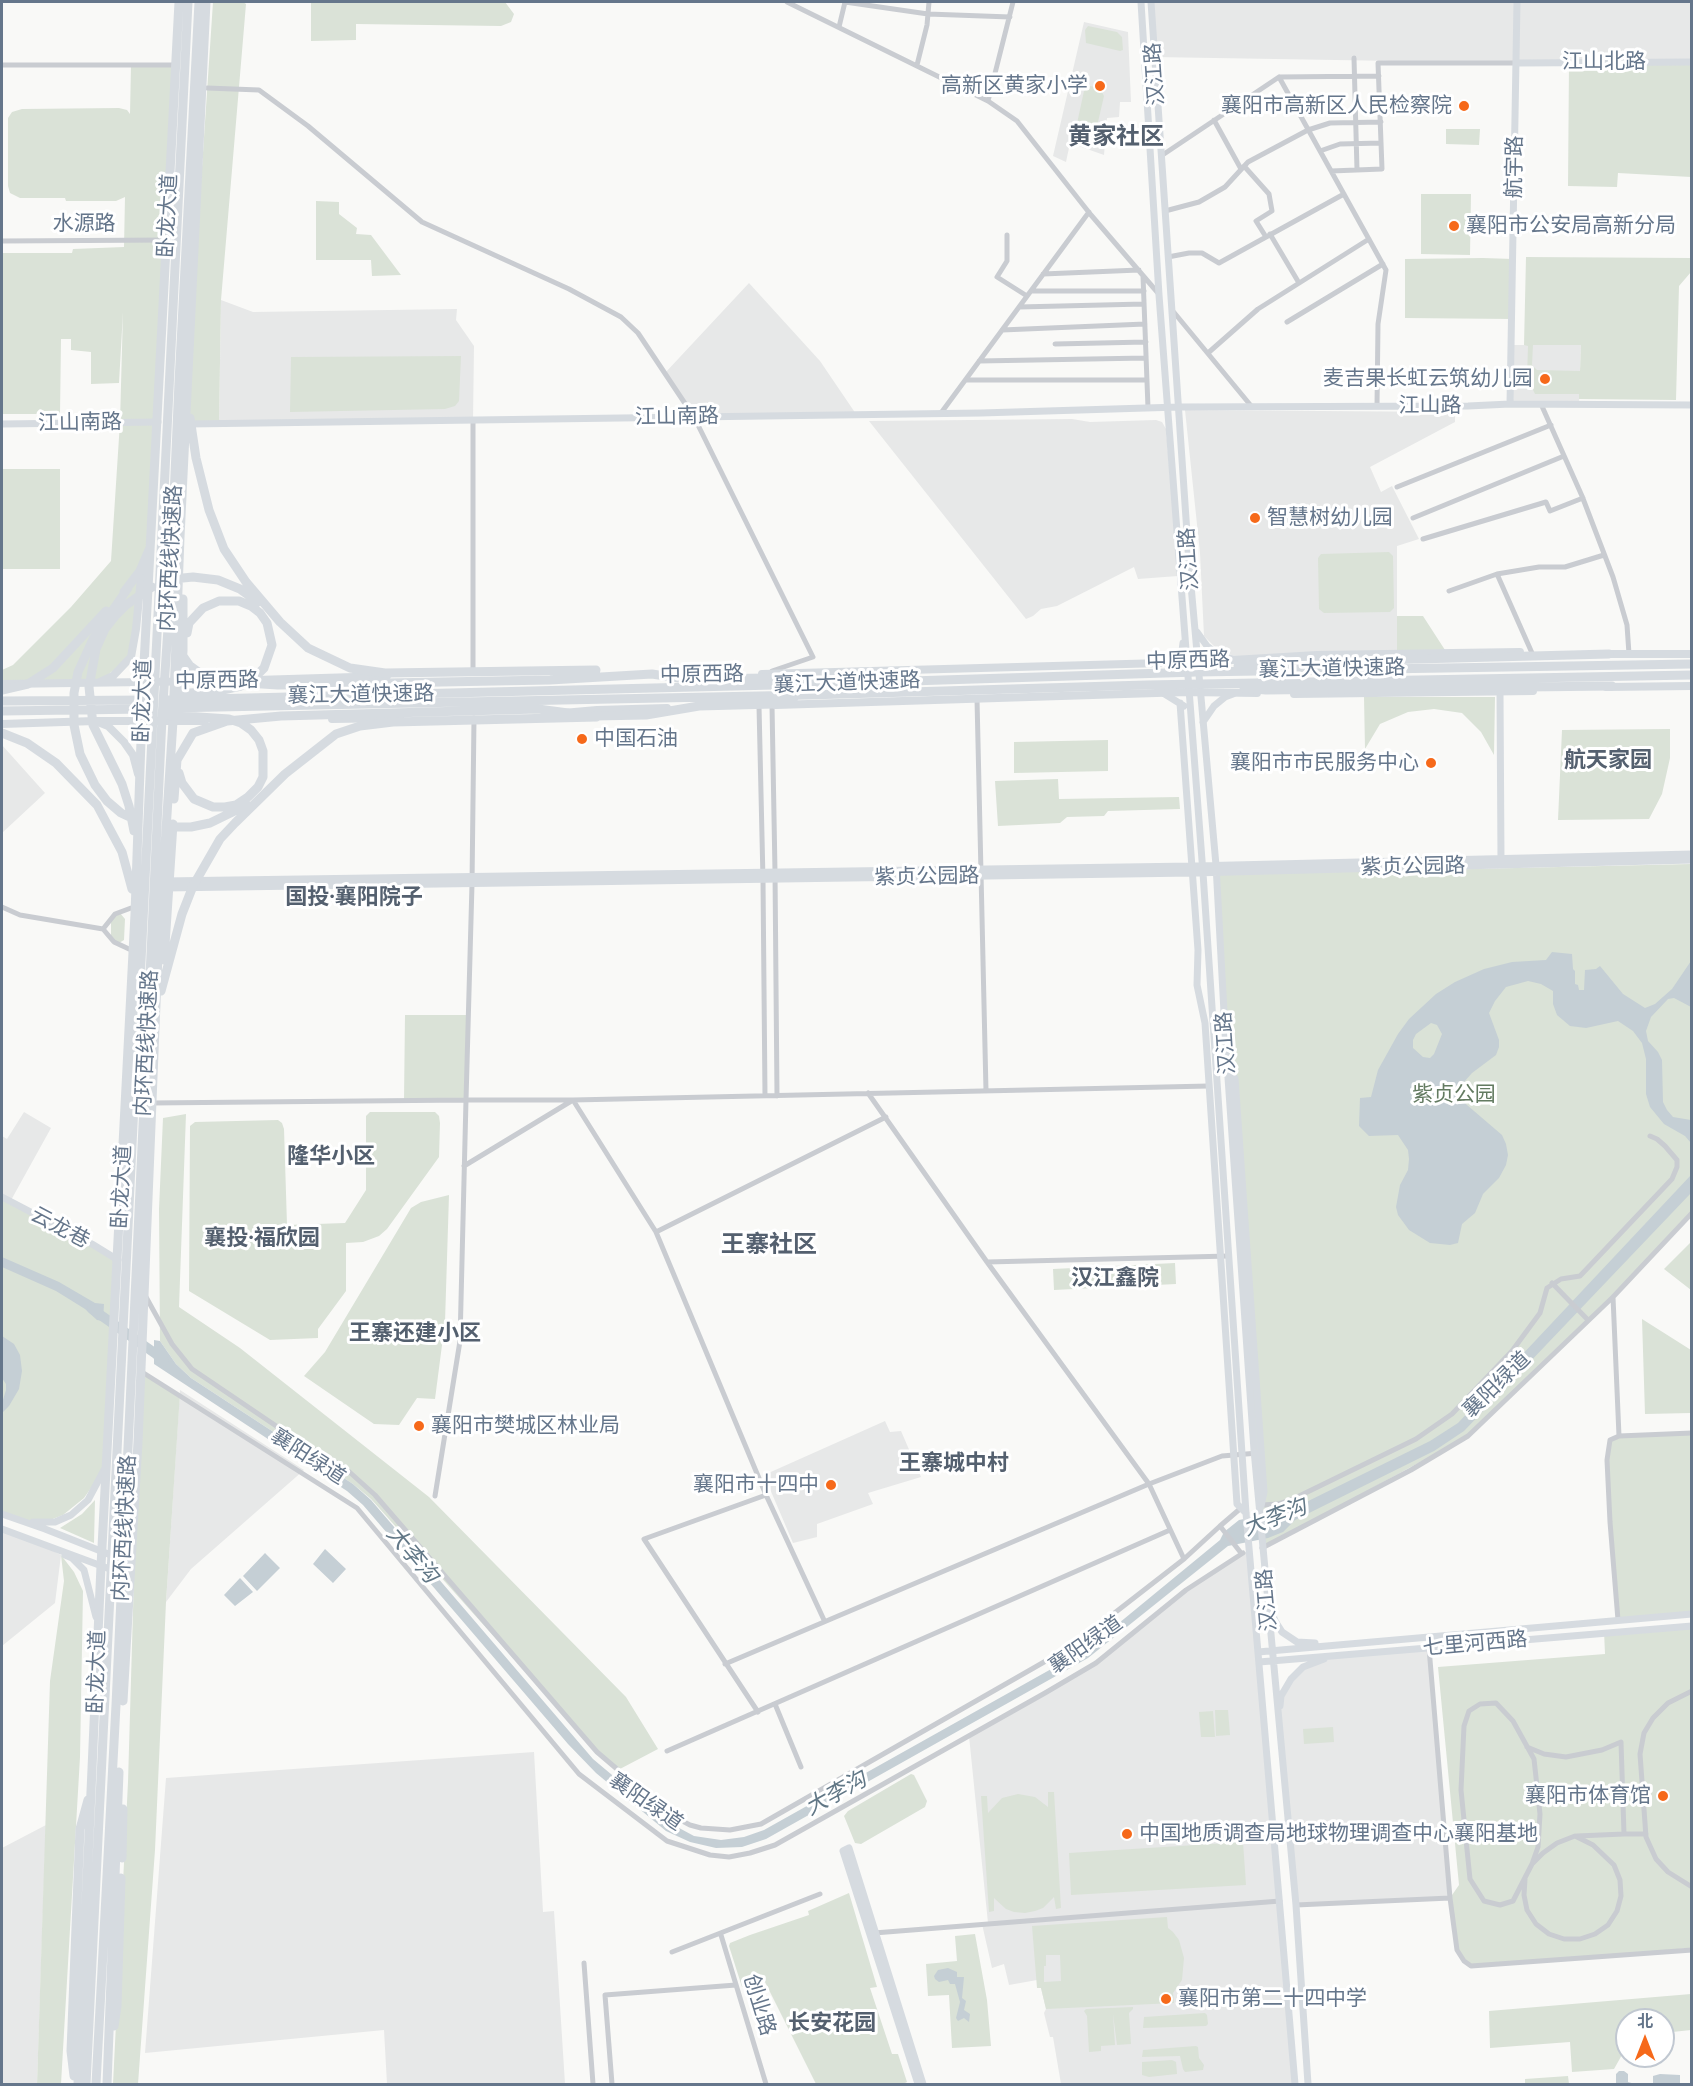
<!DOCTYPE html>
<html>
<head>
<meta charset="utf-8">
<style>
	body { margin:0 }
	#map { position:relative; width:1693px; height:2086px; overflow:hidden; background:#f9f9f7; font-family:Figtree,"Noto Sans SC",sans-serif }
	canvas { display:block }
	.frame { position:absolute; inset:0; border:3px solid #65768b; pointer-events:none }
	.north { position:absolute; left:1615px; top:2008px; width:60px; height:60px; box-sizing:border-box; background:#fff; border:2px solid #c1c8d1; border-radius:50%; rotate:0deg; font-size:16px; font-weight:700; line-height:24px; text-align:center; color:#65768b }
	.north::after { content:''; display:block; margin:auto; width:21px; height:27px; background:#f6691a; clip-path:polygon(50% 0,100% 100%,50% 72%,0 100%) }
</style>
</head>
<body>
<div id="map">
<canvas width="1693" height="2086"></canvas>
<div class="frame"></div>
<div class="north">北</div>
</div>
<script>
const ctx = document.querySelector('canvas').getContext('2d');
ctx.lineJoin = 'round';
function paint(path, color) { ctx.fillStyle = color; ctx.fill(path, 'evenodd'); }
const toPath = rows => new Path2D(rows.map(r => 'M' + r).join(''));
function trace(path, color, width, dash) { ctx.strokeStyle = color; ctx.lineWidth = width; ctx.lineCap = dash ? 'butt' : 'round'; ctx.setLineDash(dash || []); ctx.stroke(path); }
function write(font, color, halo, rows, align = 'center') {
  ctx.font = font + ' Figtree,"Noto Sans SC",sans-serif'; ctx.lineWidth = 6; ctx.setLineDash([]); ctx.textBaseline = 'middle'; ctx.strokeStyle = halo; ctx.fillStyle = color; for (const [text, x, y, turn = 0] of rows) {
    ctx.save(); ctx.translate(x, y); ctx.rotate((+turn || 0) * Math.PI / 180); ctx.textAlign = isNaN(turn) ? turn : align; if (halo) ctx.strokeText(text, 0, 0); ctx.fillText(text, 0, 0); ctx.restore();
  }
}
const built = toPath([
	[1152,2,1691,2,1691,62,1517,63,1154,57],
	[1084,22,1128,32,1131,102,1120,102,1119,117,1107,118,1104,155,1070,143,1066,162,1053,156],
	[749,283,820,361,856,414,694,417,665,373],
	[221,300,253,312,457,309,456,320,474,346,473,420,219,424],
	[1511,345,1581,345,1579,404,1510,404],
	[1185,410,1455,412,1455,422,1370,467,1381,492,1392,486,1419,539,1397,546,1397,651,1237,657,1218,650,1204,636,1200,553],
	[1072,419,1090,422,1156,420,1162,422,1166,429,1178,576,1138,579,1134,567,1057,606,1041,609,1033,616,1026,619,869,421],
	[2,745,45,793,2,833],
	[24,1112,51,1128,10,1202,2,1197,2,1136,7,1139],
	[180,1390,304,1470,191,1569,166,1602],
	[885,1421,890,1432,901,1431,921,1477,868,1493,873,1504,817,1524,817,1537,793,1543,764,1475],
	[2,1531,40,1544,61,1555,55,1603,2,1646],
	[1249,1551,1295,2084,1130,2084,1129,2083,1061,2084,1053,2037,1050,2037,1044,2013,1046,2009,1041,1988,1037,1988,1037,1980,1009,1985,1004,1964,992,1968,982,1924,988,1923,969,1736,1096,1663,1186,1590,1241,1553],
	[1429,1648,1450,1898,1296,1905,1278,1720,1281,1696,1303,1667,1332,1656],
	[534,1752,543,1912,554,1911,565,2084,387,2084,384,2030,145,2053,166,1778],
	[46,1825,37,2084,2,2084,2,1848]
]);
const green = toPath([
	[213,2,243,2,246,4,221,300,219,424,185,423],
	[311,2,505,2,514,14,511,22,501,26,356,24,356,40,311,41],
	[1088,26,1117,32,1122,37,1123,50,1120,51,1086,43,1085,30],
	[1569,62,1691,62,1691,177,1618,173,1617,187,1568,186],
	[131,65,175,65,152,534,131,657,97,683,2,684,2,670,13,665,71,607,111,561,120,422,123,312,119,383,91,384,91,352,71,350,71,339,61,339,60,414,2,414,2,253,72,253,73,249,124,247,125,197,116,201,66,201,65,198,20,198,10,193,8,186,8,118,12,112,22,109,119,108,127,110,130,114],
	[1090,86,1100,88,1104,96,1095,135,1088,138,1079,136,1076,128,1084,91],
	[1446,129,1480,129,1479,145,1446,144],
	[1421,194,1471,194,1470,255,1421,254],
	[316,201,339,202,339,214,357,228,356,234,371,235,401,275,372,276,371,260,316,260],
	[1526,257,1691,258,1691,272,1679,286,1676,400,1579,399,1579,394,1535,394,1527,378,1528,346,1524,345],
	[1581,345,1580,371,1537,370,1532,365,1533,345],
	[1483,258,1513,259,1512,319,1405,318,1405,259],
	[461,356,459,401,455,406,445,409,290,412,291,357],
	[2,469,60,469,60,569,2,569],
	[1389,552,1393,556,1394,608,1390,612,1324,613,1319,609,1318,558,1321,554],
	[1397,616,1423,616,1445,650,1397,651],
	[1364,697,1495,697,1494,755,1481,732,1462,713,1434,709,1408,712,1380,724,1365,749],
	[1670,729,1670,758,1662,794,1649,819,1558,820,1562,730],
	[1108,740,1108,771,1014,773,1014,742],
	[1058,779,1059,799,1179,797,1180,809,1108,811,1104,816,1067,817,1060,823,998,826,995,781],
	[1691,864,1691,1213,1613,1297,1468,1436,1262,1548,1216,872,1253,874],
	[120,913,125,919,124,940,119,943,111,938,111,917],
	[405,1015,468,1015,466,1100,404,1100],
	[370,1112,435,1112,439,1116,440,1123,439,1157,387,1229,379,1236,363,1242,346,1243,346,1291,318,1329,318,1338,270,1340,189,1291,190,1126,195,1122,278,1120,282,1123,284,1129,287,1225,345,1223,366,1190,366,1116],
	[186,1114,179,1307,240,1348,429,1497,626,1697,658,1749,618,1770,597,1752,371,1499,353,1484,191,1378,176,1364,160,1341,159,1209,163,1118],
	[449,1195,445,1322,435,1399,417,1398,399,1425,374,1424,304,1376,325,1352,411,1208,421,1202],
	[2,1197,118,1260,107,1465,84,1498,63,1515,50,1520,25,1521,2,1514],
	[1691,1242,1691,1290,1664,1269],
	[1175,1263,1176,1284,1054,1290,1053,1269],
	[1642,1319,1691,1350,1691,1413,1645,1414],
	[140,1371,180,1394,166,1602,155,1850,138,2084,113,2084,128,1782],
	[1691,1433,1691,1614,1618,1620,1607,1460,1610,1440,1619,1436],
	[95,1500,94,1543,60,1528,82,1514],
	[61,1555,74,1572,83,1591,80,1757,61,2084,37,2084,50,1681,64,1581],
	[1691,1624,1691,1948,1471,1966,1457,1950,1450,1898,1459,1885,1438,1667,1605,1654,1604,1631],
	[1215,1710,1228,1710,1230,1735,1216,1736],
	[1213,1711,1215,1737,1201,1737,1199,1712],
	[1333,1727,1334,1742,1304,1744,1303,1729],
	[911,1774,914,1775,927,1801,925,1807,861,1844,855,1843,844,1816,848,1811],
	[1048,1792,1054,1792,1061,1908,1056,1909,1054,1897,1043,1908,1035,1911,1025,1913,1014,1912,1006,1909,994,1898,994,1911,989,1912,981,1796,987,1796,988,1813,1002,1798,1018,1794,1035,1797,1048,1807],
	[1243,1842,1246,1885,1071,1895,1069,1853],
	[849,1893,877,1987,870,1988,892,2054,898,2054,907,2082,903,2084,816,2084,764,1980,742,1987,729,1946,730,1943,750,1935,809,1915,808,1911],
	[1167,1917,1168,1928,1173,1932,1179,1940,1184,1958,1182,1980,1173,1993,1174,2003,1046,2009,1041,1988,1037,1988,1032,1926],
	[1046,1955,1060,1955,1061,1981,1044,1982,1044,1966,1046,1966],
	[975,1934,987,2000,991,2046,952,2048,949,1995,928,1996,926,1964,957,1961,955,1936],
	[1691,1994,1691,2030,1663,2033,1663,2020,1627,2020,1627,2046,1614,2069,1572,2072,1570,2042,1490,2048,1489,2011],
	[1133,2007,1133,2009,1129,2013,1131,2044,1117,2045,1113,2014,1115,2045,1101,2046,1101,2051,1089,2052,1087,2016,1084,2011,1086,2009],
	[1205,2013,1207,2015,1208,2024,1206,2026,1143,2028,1144,2017],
	[1196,2046,1198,2047,1199,2058,1204,2065,1203,2070,1185,2072,1183,2069,1180,2056,1142,2057,1143,2050],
	[1172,2060,1176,2062,1177,2074,1149,2077,1142,2075,1142,2062],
	[1568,2076,1569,2084,1525,2084,1525,2079]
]);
const water = toPath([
	[1552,952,1572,954,1573,969,1575,971,1575,984,1578,985,1579,990,1584,990,1585,970,1596,969,1600,966,1623,994,1645,1008,1655,1004,1672,989,1691,961,1691,1007,1674,998,1668,999,1651,1017,1646,1031,1648,1041,1658,1052,1662,1060,1663,1102,1667,1110,1673,1117,1691,1120,1691,1143,1685,1136,1664,1124,1650,1107,1646,1094,1646,1059,1642,1043,1633,1031,1618,1021,1586,1028,1570,1026,1557,1015,1553,1004,1553,991,1541,984,1528,981,1506,987,1495,1001,1489,1013,1499,1040,1499,1047,1496,1055,1472,1073,1464,1082,1460,1081,1458,1085,1460,1099,1502,1135,1506,1144,1508,1155,1506,1165,1499,1178,1483,1194,1475,1213,1462,1224,1458,1243,1450,1245,1430,1243,1409,1230,1398,1215,1396,1207,1400,1185,1408,1170,1409,1159,1408,1150,1398,1135,1369,1136,1359,1126,1360,1098,1371,1097,1378,1070,1398,1034,1409,1019,1436,994,1455,982,1484,969,1512,962,1546,960],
	[1431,1023,1437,1025,1442,1034,1434,1054,1430,1058,1423,1057,1413,1048,1413,1040,1416,1034],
	[1691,1175,1691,1193,1464,1431,1434,1451,1295,1520,1283,1532,1268,1538,1228,1546,1088,1658,766,1839,742,1847,716,1848,690,1842,666,1831,596,1773,568,1744,363,1505,347,1491,154,1364,154,1340,160,1341,176,1364,191,1378,353,1484,371,1500,593,1759,668,1822,694,1836,721,1840,744,1837,764,1830,1078,1654,1102,1637,1220,1540,1224,1532,1239,1520,1290,1510,1430,1441,1458,1423],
	[2,1257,59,1282,95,1303,104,1304,103,1321,97,1320,85,1309,56,1291,2,1267],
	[2,1336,14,1344,20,1355,22,1371,19,1389,9,1406,2,1413,2,1403,6,1390,6,1384,2,1378],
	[325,1549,346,1569,333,1583,313,1564],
	[265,1553,280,1568,257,1591,243,1576],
	[240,1578,253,1592,235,1606,224,1595],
	[948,1968,957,1972,957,1977,964,1977,962,1998,966,2001,964,2010,970,2014,969,2022,964,2018,958,2021,956,2018,960,2002,955,1984,950,1984,948,1980,939,1982,935,1979,934,1976,938,1970],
	[1619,2071,1624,2071,1628,2074,1628,2082,1635,2084,1616,2083,1616,2074],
	[1660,2074,1680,2075,1680,2084,1653,2084,1653,2076]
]);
const river = toPath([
	[92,1309,156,1354,164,1361]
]);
const street = toPath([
	[787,2,988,101,1017,121,1091,215,1158,293],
	[839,27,845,2,928,14,1010,17],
	[1354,58,1357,170],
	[2,65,175,65],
	[917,65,927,25,929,2],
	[1279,77,1379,76],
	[207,88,259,90,308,126,422,222,569,289,621,317,638,333,694,417,813,657,772,671],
	[988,101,1013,2],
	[1214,120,1241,169],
	[1320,151,1340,144,1381,143],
	[1161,156,1279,77,1386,270,1378,324,1377,406],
	[1244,166,1269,194,1272,211,1256,221,1266,237],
	[1331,171,1382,169,1378,63,1517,63],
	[1165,211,1199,202,1225,187,1248,162,1308,130,1330,123,1381,122],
	[1270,234,1299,283],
	[1007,235,1007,261,997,277,1027,296],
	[2,241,167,240],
	[1168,257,1189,253,1202,253,1219,263,1344,194],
	[1043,274,1139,270],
	[1143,276,1148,408],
	[1031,291,1144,291],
	[1019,307,1144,304],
	[1172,310,1252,407],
	[1287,322,1383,264],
	[1002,330,1145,324],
	[1055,344,1146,342],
	[1208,353,1258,309,1369,239],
	[979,361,1146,358],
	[966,380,1147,380],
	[1541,404,1582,496,1613,577,1627,625,1629,654],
	[941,413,1089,212],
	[473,420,473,672],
	[1397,487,1551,425],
	[1413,518,1564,456],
	[1423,539,1546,502,1550,511,1583,498],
	[1497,574,1539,567,1565,567,1604,555],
	[1449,591,1497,574,1532,653],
	[977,699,986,1091],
	[772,705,775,872,777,1096],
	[759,706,763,880,765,1096],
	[474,718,472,884,466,1100,573,1100,1209,1086],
	[2,907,20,915,103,929,114,942,129,949],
	[103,929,115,914,131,908],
	[868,1093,987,1262,1149,1484,1184,1559],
	[151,1103,466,1100,460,1341,435,1496],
	[464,1166,573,1100,656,1232],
	[987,1262,1229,1256],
	[1552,1283,1588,1320],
	[146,1297,172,1344,192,1369,288,1434,345,1468,375,1495,597,1752,671,1815,690,1825,701,1828,730,1830,761,1824,1072,1646,1184,1559,1220,1526,1241,1553],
	[1613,1297,1619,1436],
	[142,1372,357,1508,579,1774,667,1841,710,1855,729,1857,750,1853,775,1845,1045,1693,1096,1663,1186,1590,1243,1553],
	[766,1495,824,1620],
	[1262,1505,1278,1504,1293,1499,1416,1439,1452,1414,1512,1351,1540,1313,1547,1288,1561,1279,1580,1276,1672,1179,1677,1167,1677,1160,1665,1146,1657,1139,1650,1136],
	[1220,1526,1241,1508],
	[1262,1548,1411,1470,1468,1436,1613,1297,1692,1213],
	[1618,1620,1610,1522,1607,1460,1610,1440,1619,1436,1692,1433],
	[1429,1648,1450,1898],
	[725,1664,1149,1484,1222,1456,1258,1453],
	[1692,1691,1668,1703,1653,1718,1644,1733,1640,1754,1646,1837,1656,1859,1668,1872,1692,1887],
	[775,1704,801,1767],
	[758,1712,644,1539,766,1495,656,1232,886,1117],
	[1527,1747,1544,1754,1566,1757,1602,1750,1621,1742,1624,1834,1577,1836],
	[667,1751,1170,1530],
	[1624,1834,1646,1834],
	[1525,1879,1524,1895,1527,1910,1536,1924,1549,1934,1564,1939,1580,1939,1595,1934,1608,1925,1617,1911,1621,1896,1620,1880,1614,1865,1593,1845,1575,1836,1557,1843,1543,1853,1532,1864,1513,1901,1500,1905,1484,1901,1470,1879,1461,1790,1464,1726,1469,1711,1480,1704,1496,1703,1513,1721,1534,1759,1540,1814,1538,1847,1532,1864],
	[1296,1905,1450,1898,1457,1950,1464,1961,1471,1966,1692,1950],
	[874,1933,1280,1901],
	[721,1935,766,2084],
	[672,1952,820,1894],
	[584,1963,593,2084],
	[612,2084,605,1995,736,1985]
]);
const secondary = toPath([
	[1141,2,1159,295,1203,873,1246,1513,1295,2084],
	[1151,2,1189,563,1216,865,1226,1049,1254,1450,1296,1905,1308,2084],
	[1517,63,1692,62],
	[1510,404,1517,2],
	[2,424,158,422],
	[188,424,981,413,1179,407,1468,406,1510,404,1692,405],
	[1197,632,1207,646,1219,655,1233,659],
	[1165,662,1182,651,1183,643],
	[1163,693,1184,706],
	[1500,693,1501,861],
	[1180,703,1198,950,1197,985,1205,1023,1237,1504,1246,1513],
	[1203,722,1214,706,1225,697,1233,694],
	[164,881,1192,866,1692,854],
	[165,888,1193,873,1692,860],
	[1228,1073,1235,1078,1264,1492,1261,1506],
	[2,1197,92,1244,118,1260],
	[2,1514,45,1529,126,1561],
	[33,1522,55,1522,71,1515,88,1500,104,1470],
	[2,1529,126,1575],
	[65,1555,72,1558,84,1570,96,1617],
	[1270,1606,1275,1621,1282,1632,1297,1642,1315,1643],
	[1258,1652,1692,1614],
	[1259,1662,1692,1626],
	[1280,1706,1281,1696,1291,1679,1303,1667,1324,1659],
	[918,2084,843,1851,849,1848,923,2084]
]);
const primary = toPath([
	[1602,654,1692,654],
	[762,674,1199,662,1317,655,1520,652],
	[256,680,387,676],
	[100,682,113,676,131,657,136,629,142,567],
	[2,684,216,681],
	[1606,687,1692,686],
	[1294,694,1533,691],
	[776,705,1188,692,1257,693],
	[563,713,597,710,667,708],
	[332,719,400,718],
	[98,722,108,726,124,742,133,755,138,774],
	[2,724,95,721,205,721]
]);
const highway = toPath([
	[190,418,196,458,209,510,224,549,246,582,280,622,308,648,350,668,385,673,596,670],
	[173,579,193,577,218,580,240,589,258,602],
	[128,588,93,639,78,672,74,693,74,725,80,754,95,785,107,801,121,813,136,820],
	[124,592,140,571,149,550],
	[183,656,190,666,201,674,215,681,278,685,550,680,652,674,685,679,771,678,785,681],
	[1238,666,1263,663,1609,654],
	[1244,688,1266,690,1612,686],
	[2,690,28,684,53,668,106,611],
	[176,694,218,691,241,686,255,677,264,668,272,645,267,623,260,613,251,606,239,601,219,601,203,608,189,623,187,633],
	[167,700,815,684,1197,672,1692,664],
	[2,701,148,700],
	[179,705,183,651,183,599],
	[169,708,808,695,1146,685,1692,675],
	[2,711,146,709],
	[169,715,229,719,241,723,251,730,259,740,263,751,263,777,258,787,248,797,236,805,225,807,213,807,194,799,182,783,179,773],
	[594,716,646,715,699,706,774,704,794,698],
	[2,733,27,743,56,763,97,805,122,852,132,889],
	[174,799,177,760,193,733,227,721,281,716,538,709,568,713],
	[167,827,191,827,210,823,247,805],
	[134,831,129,806,122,784,93,725,89,687,96,649,105,629,116,615,126,605,152,587],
	[164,960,173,824],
	[161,991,182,914,193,886,220,839,235,823,285,774,336,734,360,726,393,722,597,717],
	[123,1701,138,1442,158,955,173,721,180,537,206,2],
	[122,1858,123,1809],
	[114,2026,117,2006,121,1878],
	[74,2076,71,2051,80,1829,88,1800],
	[78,2084,101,1566,135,914,143,683,179,2],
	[86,2084,188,2],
	[96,2084,116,1705,162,718,169,613,179,382,199,2],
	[107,2084,119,1772]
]);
const markers = [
	[1100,86,6,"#f6691a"],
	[1464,106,6,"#f6691a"],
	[1454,226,6,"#f6691a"],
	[1545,379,6,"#f6691a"],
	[1255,518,6,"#f6691a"],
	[582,739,6,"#f6691a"],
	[1431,763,6,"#f6691a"],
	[419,1426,6,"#f6691a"],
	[831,1485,6,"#f6691a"],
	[1663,1796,6,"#f6691a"],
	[1127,1834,6,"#f6691a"],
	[1166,1999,6,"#f6691a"]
];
const streetNames = [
	["江山北路",1604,62],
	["汉江路",1155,74,-94],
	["航宇路",1515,167,-89],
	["卧龙大道",168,216,-87],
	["水源路",84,224],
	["江山路",1430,406],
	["江山南路",677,417,-1],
	["江山南路",80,423,-1],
	["内环西线快速路",171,558,-87],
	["汉江路",1189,559,-94],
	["中原西路",1188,661,-2],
	["襄江大道快速路",1332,669,-1],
	["中原西路",702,675,-1],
	["中原西路",217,681,-1],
	["襄江大道快速路",847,683,-2],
	["襄江大道快速路",361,695,-1],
	["卧龙大道",143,701,-88],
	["紫贞公园路",1413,867,-1],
	["紫贞公园路",927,877,-1],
	["内环西线快速路",147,1043,-87],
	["汉江路",1226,1043,-94],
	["卧龙大道",122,1187,-87],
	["云龙巷",60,1228,28],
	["襄阳绿道",1497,1385,-44],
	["襄阳绿道",308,1457,33],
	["内环西线快速路",125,1528,-87],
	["汉江路",1267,1600,-95],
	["七里河西路",1475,1644,-5],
	["襄阳绿道",1086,1645,-35],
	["卧龙大道",97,1672,-88],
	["襄阳绿道",646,1802,35],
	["创业路",759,2005,73]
];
const poiNames = [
	["高新区黄家小学",1088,86],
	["襄阳市高新区人民检察院",1452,106],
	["襄阳市公安局高新分局",1466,226,"left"],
	["麦吉果长虹云筑幼儿园",1533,379],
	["智慧树幼儿园",1267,518,"left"],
	["中国石油",594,739,"left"],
	["襄阳市市民服务中心",1419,763],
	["襄阳市樊城区林业局",431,1426,"left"],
	["襄阳市十四中",819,1485],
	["襄阳市体育馆",1651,1796],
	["中国地质调查局地球物理调查中心襄阳基地",1139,1834,"left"],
	["襄阳市第二十四中学",1178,1999,"left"]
];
const parkNames = [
	["紫贞公园",1454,1095]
];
const neighbourhoodNames = [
	["航天家园",1608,761],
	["国投·襄阳院子",354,898],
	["隆华小区",331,1157],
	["襄投·福欣园",262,1239],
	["汉江鑫院",1115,1279],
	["王寨还建小区",415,1334],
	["王寨城中村",954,1464],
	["长安花园",832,2024]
];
const waterNames = [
	["大李沟",1275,1518,-21],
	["大李沟",412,1555,50],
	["大李沟",836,1794,-29]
];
const quarterNames = [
	["黄家社区",1116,137],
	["王寨社区",769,1245]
];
paint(built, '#e7e8e8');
paint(green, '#dae2d7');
paint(water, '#c5cfd5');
trace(river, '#c5cfd5', 10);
trace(street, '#c9ccd1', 5);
trace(secondary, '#d6dbe0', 7);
trace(primary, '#d6dbe0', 8);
trace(highway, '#d6dbe0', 9);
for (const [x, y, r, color] of markers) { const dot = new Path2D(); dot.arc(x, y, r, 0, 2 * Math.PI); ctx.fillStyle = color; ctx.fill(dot); trace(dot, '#fff', 2); }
write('21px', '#65768b', '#fff', streetNames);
write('21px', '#65768b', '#fff', poiNames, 'right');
write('21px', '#637b61', '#fff', parkNames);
write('bold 22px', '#54606f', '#fff', neighbourhoodNames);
write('italic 22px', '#617786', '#fff', waterNames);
write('bold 24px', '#54606f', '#fff', quarterNames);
</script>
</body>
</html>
